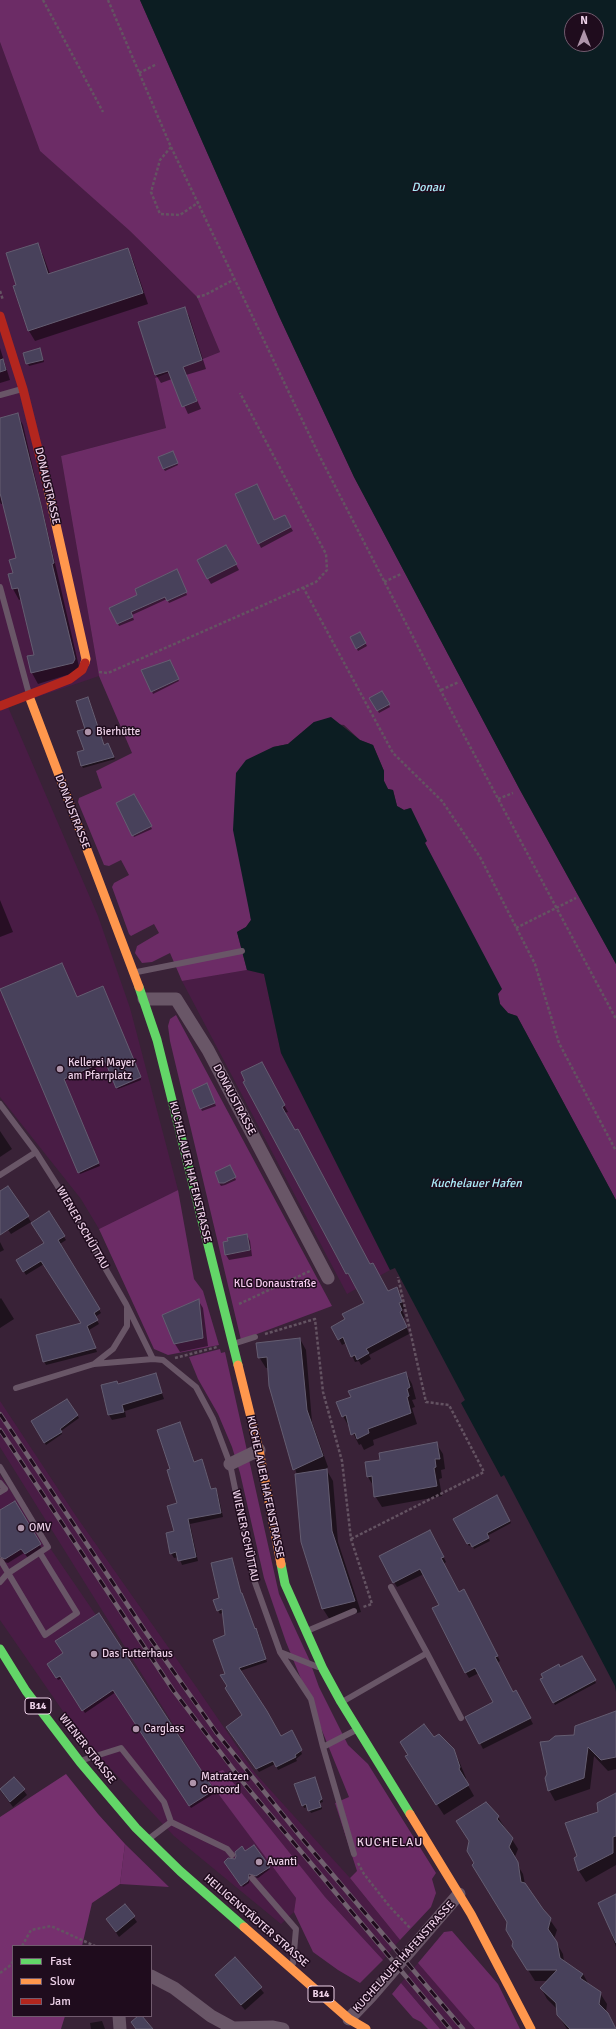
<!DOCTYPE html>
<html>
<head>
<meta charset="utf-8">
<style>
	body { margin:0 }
	#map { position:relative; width:616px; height:2029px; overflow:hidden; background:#392237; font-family:Signika,sans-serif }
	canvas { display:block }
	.legend { position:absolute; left:12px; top:1945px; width:140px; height:72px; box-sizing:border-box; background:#1f0c1d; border:1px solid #715b6e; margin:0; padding:5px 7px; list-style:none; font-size:12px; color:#edd1e8 }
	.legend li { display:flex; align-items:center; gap:8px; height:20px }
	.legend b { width:20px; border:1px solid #715b6e }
	.north { position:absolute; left:564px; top:12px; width:40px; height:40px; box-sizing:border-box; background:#1f0c1d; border:1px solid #715b6e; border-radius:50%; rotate:0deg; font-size:11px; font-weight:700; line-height:16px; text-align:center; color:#edd1e8 }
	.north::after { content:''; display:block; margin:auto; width:14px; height:18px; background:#ae94aa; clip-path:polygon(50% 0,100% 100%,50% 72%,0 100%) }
</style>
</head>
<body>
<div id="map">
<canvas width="616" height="2029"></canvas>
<ul class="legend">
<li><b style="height:5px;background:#63d668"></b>Fast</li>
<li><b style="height:5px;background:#ff974d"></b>Slow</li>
<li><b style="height:5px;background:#b3261e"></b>Jam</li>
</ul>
<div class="north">N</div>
</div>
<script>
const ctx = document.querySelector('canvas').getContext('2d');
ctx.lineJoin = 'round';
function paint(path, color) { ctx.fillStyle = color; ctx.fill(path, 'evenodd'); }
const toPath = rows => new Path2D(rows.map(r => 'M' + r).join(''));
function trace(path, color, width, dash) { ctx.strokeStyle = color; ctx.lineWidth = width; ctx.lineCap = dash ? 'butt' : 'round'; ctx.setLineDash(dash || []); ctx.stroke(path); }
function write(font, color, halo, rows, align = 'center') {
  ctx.font = font + ' Signika,sans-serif'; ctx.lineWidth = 3; ctx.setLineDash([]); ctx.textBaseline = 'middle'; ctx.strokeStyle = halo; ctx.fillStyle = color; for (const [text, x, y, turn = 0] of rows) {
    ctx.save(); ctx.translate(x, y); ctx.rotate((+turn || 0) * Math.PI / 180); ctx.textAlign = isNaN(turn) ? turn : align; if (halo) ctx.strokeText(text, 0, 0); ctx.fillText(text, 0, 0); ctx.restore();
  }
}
const built = toPath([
	[0,42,40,151,130,231,197,297,220,352,155,378,166,428,61,456,99,676,8,707,98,916,130,1008,178,1190,99,1229,81,1199,0,1097],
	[247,970,264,974,281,1053,390,1270,347,1294,182,981],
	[0,1401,76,1516,197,1688,255,1773,350,1878,400,1940,383,1960,325,1897,206,1776,296,1898,294,1912,281,1924,174,1836,80,1736,0,1620,0,1475,198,1764,0,1447],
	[418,1963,456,2006,475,2029,440,2029,401,1983]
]);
const green = toPath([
	[0,0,140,0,279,316,354,477,520,790,616,964,616,1200,517,1016,508,1013,500,1004,498,994,425,843,410,808,404,810,397,806,393,790,388,789,384,781,384,771,373,745,360,740,344,725,314,722,288,744,273,747,249,906,251,920,246,927,237,932,247,970,182,981,170,953,152,962,142,963,135,953,137,946,159,933,154,924,131,936,129,934,112,887,114,883,129,875,121,860,109,866,104,865,78,802,79,798,102,788,96,771,132,753,99,676,61,456,166,428,155,378,220,352,197,297,130,231,40,151,0,42],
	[176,1015,332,1306,241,1340,170,1041,168,1026,170,1019],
	[178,1190,194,1279,203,1291,219,1345,168,1355,154,1349,99,1229],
	[220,1349,221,1353,225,1352,279,1594,309,1659,319,1687,348,1745,368,1764,436,1873,432,1879,436,1893,431,1907,400,1940,350,1878,357,1871,335,1803,349,1797,286,1642,264,1578,240,1473,232,1447,218,1414,198,1379,189,1357],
	[223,1770,325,1897,383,1960,360,1983,338,1970,313,1952,294,1912,296,1898,205,1776],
	[125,1844,169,1887,120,1884],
	[452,1931,498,1984,520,2029,475,2029,418,1963,444,1932],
	[401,1983,440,2029,428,2029,421,2022,413,2018,392,1994]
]);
const forest = toPath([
	[66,1774,98,1814,125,1844,120,1884,92,1903,82,1946,13,1946,13,2016,65,2016,61,2029,0,2029,0,1817]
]);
const water = toPath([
	[140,0,616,0,616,964,520,790,354,477,279,316],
	[572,20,596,20,596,44,572,44],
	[331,717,360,740,373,745,384,771,384,781,388,789,393,790,397,806,404,810,411,808,427,841,425,843,502,989,498,994,500,1004,508,1013,517,1016,616,1200,616,1692,615,1686,504,1475,501,1477,461,1403,465,1400,395,1268,390,1270,281,1053,264,974,247,970,237,932,246,927,251,920,233,830,236,773,246,760,273,747,288,744,314,722]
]);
const shadow = toPath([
	[37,244,43,255,50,274,127,249,133,260,148,304,35,341,29,331,17,285],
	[184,308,189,316,206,369,186,375,201,409,188,414,172,379,161,383,156,375,139,322],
	[0,348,10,380,0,383],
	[41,352,44,362,29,366,24,354],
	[17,414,23,425,80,671,38,684,32,673,28,657,35,655,22,599,19,600,13,589,9,575,14,574,17,559,4,504,1,504,0,502,0,419],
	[174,454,178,465,165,471,163,468],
	[236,494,274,522,284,516,293,531,261,548],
	[226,546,239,570,211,584,198,561],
	[178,573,187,595,169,603,167,599,132,615,134,620,119,626,111,608,139,596],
	[360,633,367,646,358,651,351,638],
	[169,661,179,681,153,694,152,691],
	[382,692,390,707,379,713,371,698],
	[88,698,104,746,107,745,115,759,83,768,82,766,85,751],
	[134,796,152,829,134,837,117,804],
	[0,900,13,932,0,937],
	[2,989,76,998,107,1063,64,1081,100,1166,80,1174,79,1172],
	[261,1063,288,1112,285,1113,370,1266,387,1292,396,1288,405,1308,402,1310,405,1317,403,1318,409,1334,369,1355,371,1359,361,1365,359,1361,355,1362,346,1343,342,1345,333,1328,366,1303,336,1255],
	[141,1078,141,1080,118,1089,117,1088],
	[208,1087,216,1106,202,1111,193,1090],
	[0,1131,12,1149,0,1157],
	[229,1166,236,1180,225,1185,221,1186,219,1183],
	[8,1187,31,1222,11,1234,0,1218,0,1192],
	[48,1213,66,1240,60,1244,101,1313,95,1317,99,1324,89,1330,97,1352,46,1365,44,1361,82,1324,44,1264,26,1275,17,1260,45,1244],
	[247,1235,250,1241,252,1256,229,1260,226,1255,229,1242],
	[0,1242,4,1250,0,1252],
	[1,1298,14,1319,0,1328,0,1299],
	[198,1300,203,1308,208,1346,180,1352,175,1344],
	[300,1339,306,1350,312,1422,328,1467,326,1469,333,1481,338,1542,361,1612,330,1620,323,1609,302,1542,297,1475,270,1385,268,1368,266,1368,259,1357],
	[406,1373,412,1384,416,1399,412,1400,415,1407,412,1408,417,1424,373,1440,374,1445,364,1450,361,1444,359,1445,350,1427,349,1427,343,1416,352,1398],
	[155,1374,164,1399,125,1411,126,1417,112,1420,109,1415,102,1386,118,1385],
	[66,1400,79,1418,61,1431,62,1434,46,1445,32,1422],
	[180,1423,195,1463,202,1461,212,1490,216,1489,218,1494,223,1517,190,1524,198,1561,182,1565,179,1557,174,1558,171,1553,178,1504,171,1469],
	[436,1443,443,1454,445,1469,441,1470,442,1478,439,1479,442,1496,382,1507,375,1496,374,1487,368,1477,381,1460],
	[496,1497,511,1523,487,1536,490,1541,474,1549,472,1544,469,1546,455,1519],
	[15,1502,42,1549,28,1558,24,1553,8,1563,1,1561,0,1566,0,1511],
	[433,1537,446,1562,443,1564,459,1593,466,1596,500,1661,497,1663,513,1693,519,1697,533,1724,483,1749,467,1717,494,1703,479,1673,469,1678,466,1673,433,1609,440,1605,424,1574,397,1587,394,1582],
	[232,1559,241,1594,255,1630,258,1632,267,1662,240,1671,280,1737,294,1734,302,1754,296,1759,297,1761,278,1770,275,1764,259,1772,229,1731,243,1715,228,1686,226,1674,226,1636,223,1612,220,1614,218,1610],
	[99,1614,215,1793,191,1808,116,1692,85,1713,62,1678,58,1680,48,1665,64,1654],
	[582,1657,596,1683,555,1705,541,1680],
	[616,1712,616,1769,608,1771,594,1756,590,1789,555,1801,549,1790,575,1736],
	[433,1738,453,1750,459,1761,466,1778,465,1780,474,1796,444,1815,413,1768],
	[14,1778,27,1795,13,1807,0,1790],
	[316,1781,323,1802,320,1803,322,1809,311,1813,308,1807,304,1808,303,1805],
	[616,1794,616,1865,586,1882,579,1871,576,1858],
	[498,1817,518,1849,514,1859,523,1874,525,1884,557,1930,554,1939,563,1954,564,1962,583,1974,589,1985,600,1993,607,2004,606,2012,616,2029,567,2029,558,2015,557,2009,547,1999,541,1988,548,1981,535,1981,520,1957,508,1922,474,1865],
	[245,1852,270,1869,258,1878,250,1876,249,1883,243,1887,226,1864],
	[616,1896,616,1947,612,1936],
	[125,1905,137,1922,119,1937,107,1919],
	[235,1959,264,1993,245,2010,216,1976],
	[102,2021,105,2029,91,2029,90,2023]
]);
const building = toPath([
	[38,243,48,274,128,248,143,293,28,331,13,286,16,285,6,253,38,243],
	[185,307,202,360,183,367,197,401,182,407,168,371,155,375,138,322,185,307],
	[40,348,43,360,26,364,23,353,40,348],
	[3,359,6,370,0,372,0,360,3,359],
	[18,413,41,505,54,563,52,564,75,659,73,663,31,673,27,656,34,655,18,588,12,589,8,574,13,573,9,560,16,558,0,493,0,418,18,413],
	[173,451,178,463,163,469,158,457,173,451],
	[257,484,274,520,285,515,291,527,258,544,235,494,257,484],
	[226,545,237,564,207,579,197,560,226,545],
	[177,569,187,592,167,601,165,597,131,612,133,617,117,624,109,608,137,595,135,589,177,569],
	[360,632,366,643,356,649,350,637,360,632],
	[170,660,179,679,151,692,141,670,170,660],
	[382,691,390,704,377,711,369,698,382,691],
	[88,697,104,745,108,743,114,757,81,766,77,752,84,750,77,731,85,729,76,701,88,697],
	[134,794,152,826,132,836,116,803,134,794],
	[62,963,77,997,103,986,141,1077,116,1088,105,1061,64,1079,99,1163,78,1173,0,989,62,963],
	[262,1062,285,1105,282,1107,295,1130,298,1129,370,1264,373,1263,388,1291,397,1287,402,1302,399,1303,402,1310,400,1312,407,1327,366,1349,369,1353,357,1360,355,1355,351,1357,343,1337,338,1340,331,1327,345,1319,342,1314,364,1303,348,1273,346,1274,336,1255,243,1082,245,1081,241,1072,262,1062],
	[207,1083,215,1103,200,1109,192,1090,207,1083],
	[230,1165,236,1177,224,1183,219,1183,215,1172,230,1165],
	[8,1186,29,1216,0,1235,0,1191,8,1186],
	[49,1211,65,1236,58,1240,100,1309,94,1313,98,1320,87,1326,96,1348,43,1362,36,1335,81,1323,41,1261,23,1272,16,1260,44,1243,31,1223,49,1211],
	[247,1234,250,1250,225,1255,223,1242,228,1241,227,1238,247,1234],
	[199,1299,203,1338,174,1344,162,1315,199,1299],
	[300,1338,307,1410,323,1456,293,1470,269,1386,267,1357,258,1358,256,1343,300,1338],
	[406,1372,410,1387,407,1389,409,1396,407,1397,411,1413,368,1429,369,1433,357,1439,355,1433,351,1435,346,1415,342,1417,336,1402,351,1397,348,1391,406,1372],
	[156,1373,162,1393,122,1405,124,1412,108,1415,101,1385,117,1381,118,1384,156,1373],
	[67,1399,78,1415,60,1429,62,1432,44,1443,31,1421,67,1399],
	[180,1422,194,1462,202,1459,211,1489,216,1488,221,1513,188,1519,196,1557,178,1561,176,1552,170,1554,166,1533,174,1531,167,1506,177,1503,167,1470,170,1469,157,1430,180,1422],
	[437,1442,440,1459,435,1459,436,1467,434,1468,437,1486,374,1497,372,1476,367,1477,365,1462,380,1460,379,1453,437,1442],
	[327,1469,332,1531,355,1601,322,1609,301,1542,295,1474,327,1469],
	[497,1495,510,1521,487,1533,489,1538,472,1547,470,1543,467,1544,453,1519,497,1495],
	[15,1501,41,1544,25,1554,21,1549,5,1559,0,1557,0,1510,15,1501],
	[430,1530,444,1557,441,1558,459,1592,464,1589,498,1656,495,1657,513,1692,516,1690,531,1718,479,1744,465,1717,493,1702,475,1668,465,1673,432,1608,439,1605,420,1569,393,1583,379,1556,430,1530],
	[232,1558,241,1593,242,1593,255,1629,256,1628,266,1659,239,1668,267,1711,281,1736,292,1730,302,1750,295,1755,296,1757,276,1767,273,1761,256,1769,226,1727,242,1715,225,1688,227,1686,220,1675,225,1674,213,1640,225,1635,222,1609,217,1611,213,1600,219,1598,211,1563,232,1558],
	[99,1613,214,1790,189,1806,113,1690,82,1711,60,1676,56,1678,47,1664,63,1653,55,1641,99,1613],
	[582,1656,596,1680,553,1703,540,1679,543,1678,541,1674,559,1664,560,1667,582,1656],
	[616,1711,616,1757,601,1760,588,1747,584,1778,548,1791,545,1778,547,1774,540,1742,549,1741,555,1736,574,1735,575,1726,616,1711],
	[424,1724,434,1737,439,1734,454,1749,460,1767,459,1769,469,1785,436,1805,405,1756,408,1755,400,1742,424,1724],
	[14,1777,25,1789,10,1802,0,1789,14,1777],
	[315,1777,322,1799,319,1801,321,1807,308,1811,306,1804,302,1806,294,1784,315,1777],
	[616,1793,616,1836,613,1837,613,1853,578,1871,574,1858,577,1856,565,1823,598,1812,597,1803,616,1793],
	[486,1802,499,1816,497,1819,513,1838,509,1847,518,1862,521,1882,525,1883,543,1909,551,1918,548,1929,557,1942,560,1958,583,1974,580,1978,601,1992,599,2004,608,2013,616,2029,570,2029,557,2015,556,2003,540,1988,557,1970,527,1970,512,1946,513,1942,506,1930,507,1922,472,1865,474,1863,467,1851,469,1841,456,1821,486,1802],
	[254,1845,270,1867,256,1876,249,1874,248,1881,241,1886,224,1862,228,1858,235,1859,236,1856,235,1852,242,1846,245,1851,254,1845],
	[616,1894,616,1943,598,1903,616,1894],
	[125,1904,135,1916,116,1932,106,1919,125,1904],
	[235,1957,262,1987,241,2005,215,1975,235,1957],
	[138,2016,142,2016,153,2029,136,2029,131,2022,138,2016]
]);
const path = toPath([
	[43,0,103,112],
	[108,0,171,147,320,457,458,724,616,1019],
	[139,73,157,64],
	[171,147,160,160,151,192,160,214,180,215,199,202],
	[0,291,3,300],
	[197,297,205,295,235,279],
	[384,582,401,574],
	[303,587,393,753,442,801,480,857,535,964,559,1043,616,1151],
	[99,672,108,673,316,582,327,570,326,554,240,393],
	[441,690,459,682],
	[498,799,513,793],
	[516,928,576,898],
	[239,1304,310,1271],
	[265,1334,315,1319,323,1392,342,1461,351,1539,372,1604,363,1607],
	[175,1358,217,1347],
	[351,1539,484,1472,449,1405,426,1402,398,1277],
	[358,1863,364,1874,390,1907,411,1929],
	[22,1946,31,1930,51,1926,95,1946],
	[0,1973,11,1965,13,1961]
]);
const lane = toPath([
	[0,395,22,389],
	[0,587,29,694],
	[137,972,242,951],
	[0,1104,36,1152,57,1185,126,1304,153,1359,163,1360,196,1387,213,1419,230,1464,253,1577,280,1652,311,1699,323,1747,354,1854],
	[0,1175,36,1152],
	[233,1344,255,1337],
	[94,1364,113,1349,127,1326,127,1308],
	[16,1388,94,1364,153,1359],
	[0,1467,48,1547,7,1574,0,1582],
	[0,1483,5,1489,0,1492],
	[1,1561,45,1635,77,1613,40,1553],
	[307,1631,354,1611],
	[280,1652,318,1667],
	[427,1653,461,1718],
	[342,1702,427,1653,391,1587],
	[323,1747,356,1730],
	[83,1760,121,1748,164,1802,171,1822,227,1849,232,1855],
	[150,1838,171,1822],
	[252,1878,296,1929,293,1963]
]);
const street = toPath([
	[144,999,176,999,208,1050,328,1278],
	[230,1464,259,1450],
	[151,1976,174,1988,211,2016,233,2028,273,2027,283,2029],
	[119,2016,120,2029],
	[349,2019,371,1996,459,1894]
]);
const fast = toPath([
	[139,987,157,1040,238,1365],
	[281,1564,285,1584,323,1669,341,1702,410,1814],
	[0,1649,26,1691,80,1762,136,1828,180,1871,244,1927]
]);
const slow = toPath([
	[48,489,86,659,85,663],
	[29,696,139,987],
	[238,1365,259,1450,281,1564],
	[410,1814,471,1914,531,2029],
	[244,1927,349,2019,366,2029]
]);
const jam = toPath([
	[0,316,23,389,48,489],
	[0,706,70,679,82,670,85,663]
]);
const rail = toPath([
	[0,1414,145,1631,216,1732,300,1836,463,2029],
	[0,1430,173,1690,246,1786,450,2029]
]);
const markers = [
	[88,732,4,"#ae94aa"],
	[60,1069,4,"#ae94aa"],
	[21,1528,4,"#ae94aa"],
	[94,1654,4,"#ae94aa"],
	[136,1729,4,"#ae94aa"],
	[193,1783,4,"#ae94aa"],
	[259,1862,4,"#ae94aa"]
];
const shields = [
	[38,1706,26],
	[321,1994,26]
];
const shieldNames = [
	["B14",38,1706],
	["B14",321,1994]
];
const streetNames = [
	["DONAUSTRASSE",47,486,77],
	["DONAUSTRASSE",72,812,69],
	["DONAUSTRASSE",234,1100,62],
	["KUCHELAUER HAFENSTRASSE",190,1172,76],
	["WIENER SCHÜTTAU",82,1228,60],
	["KUCHELAUER HAFENSTRASSE",265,1487,78],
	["WIENER SCHÜTTAU",245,1536,78],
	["WIENER STRASSE",87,1749,52],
	["HEILIGENSTÄDTER STRASSE",256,1921,41],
	["KUCHELAUER HAFENSTRASSE",404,1957,-48]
];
const poiNames = [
	["Bierhütte",96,732],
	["Kellerei Mayer",68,1063],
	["am Pfarrplatz",68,1076],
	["OMV",29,1528],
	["Das Futterhaus",102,1654],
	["Carglass",144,1729],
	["Matratzen",201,1777],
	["Concord",201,1790],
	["Avanti",267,1862]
];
const parkNames = [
	["KLG Donaustraße",275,1284]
];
const waterNames = [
	["Donau",428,188],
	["Kuchelauer Hafen",476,1184]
];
const neighbourhoodNames = [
	["KUCHELAU",390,1843]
];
paint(built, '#491c45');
paint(green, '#6c2c66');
paint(forest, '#76306e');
paint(water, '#0c1d22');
paint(shadow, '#0007');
paint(building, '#48415b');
trace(building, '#645d71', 1);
trace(path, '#645362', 2.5, [3, 2]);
trace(lane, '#695667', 6);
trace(street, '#695667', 13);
trace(fast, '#63d668', 9);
trace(slow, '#ff974d', 9);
trace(jam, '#b3261e', 9);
trace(rail, '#70606e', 4.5);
trace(rail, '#1f0c1d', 3, [9]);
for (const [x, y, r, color] of markers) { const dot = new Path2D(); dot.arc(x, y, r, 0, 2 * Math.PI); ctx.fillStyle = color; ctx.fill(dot); trace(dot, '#1f0c1d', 1.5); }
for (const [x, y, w] of shields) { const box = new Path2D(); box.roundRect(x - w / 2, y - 8, w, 16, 3); ctx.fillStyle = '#1f0c1d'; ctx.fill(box); trace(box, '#edd1e8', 1); }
write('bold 10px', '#edd1e8', null, shieldNames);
write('11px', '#edd1e8', '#1f0c1d', streetNames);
write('11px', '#edd1e8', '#1f0c1d', poiNames, 'left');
write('11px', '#f7ccf0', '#1f0c1d', parkNames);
write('italic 12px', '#adeefb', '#1f0c1d', waterNames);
ctx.letterSpacing = '1px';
write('12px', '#edd1e8', '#1f0c1d', neighbourhoodNames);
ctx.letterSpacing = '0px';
</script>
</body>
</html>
